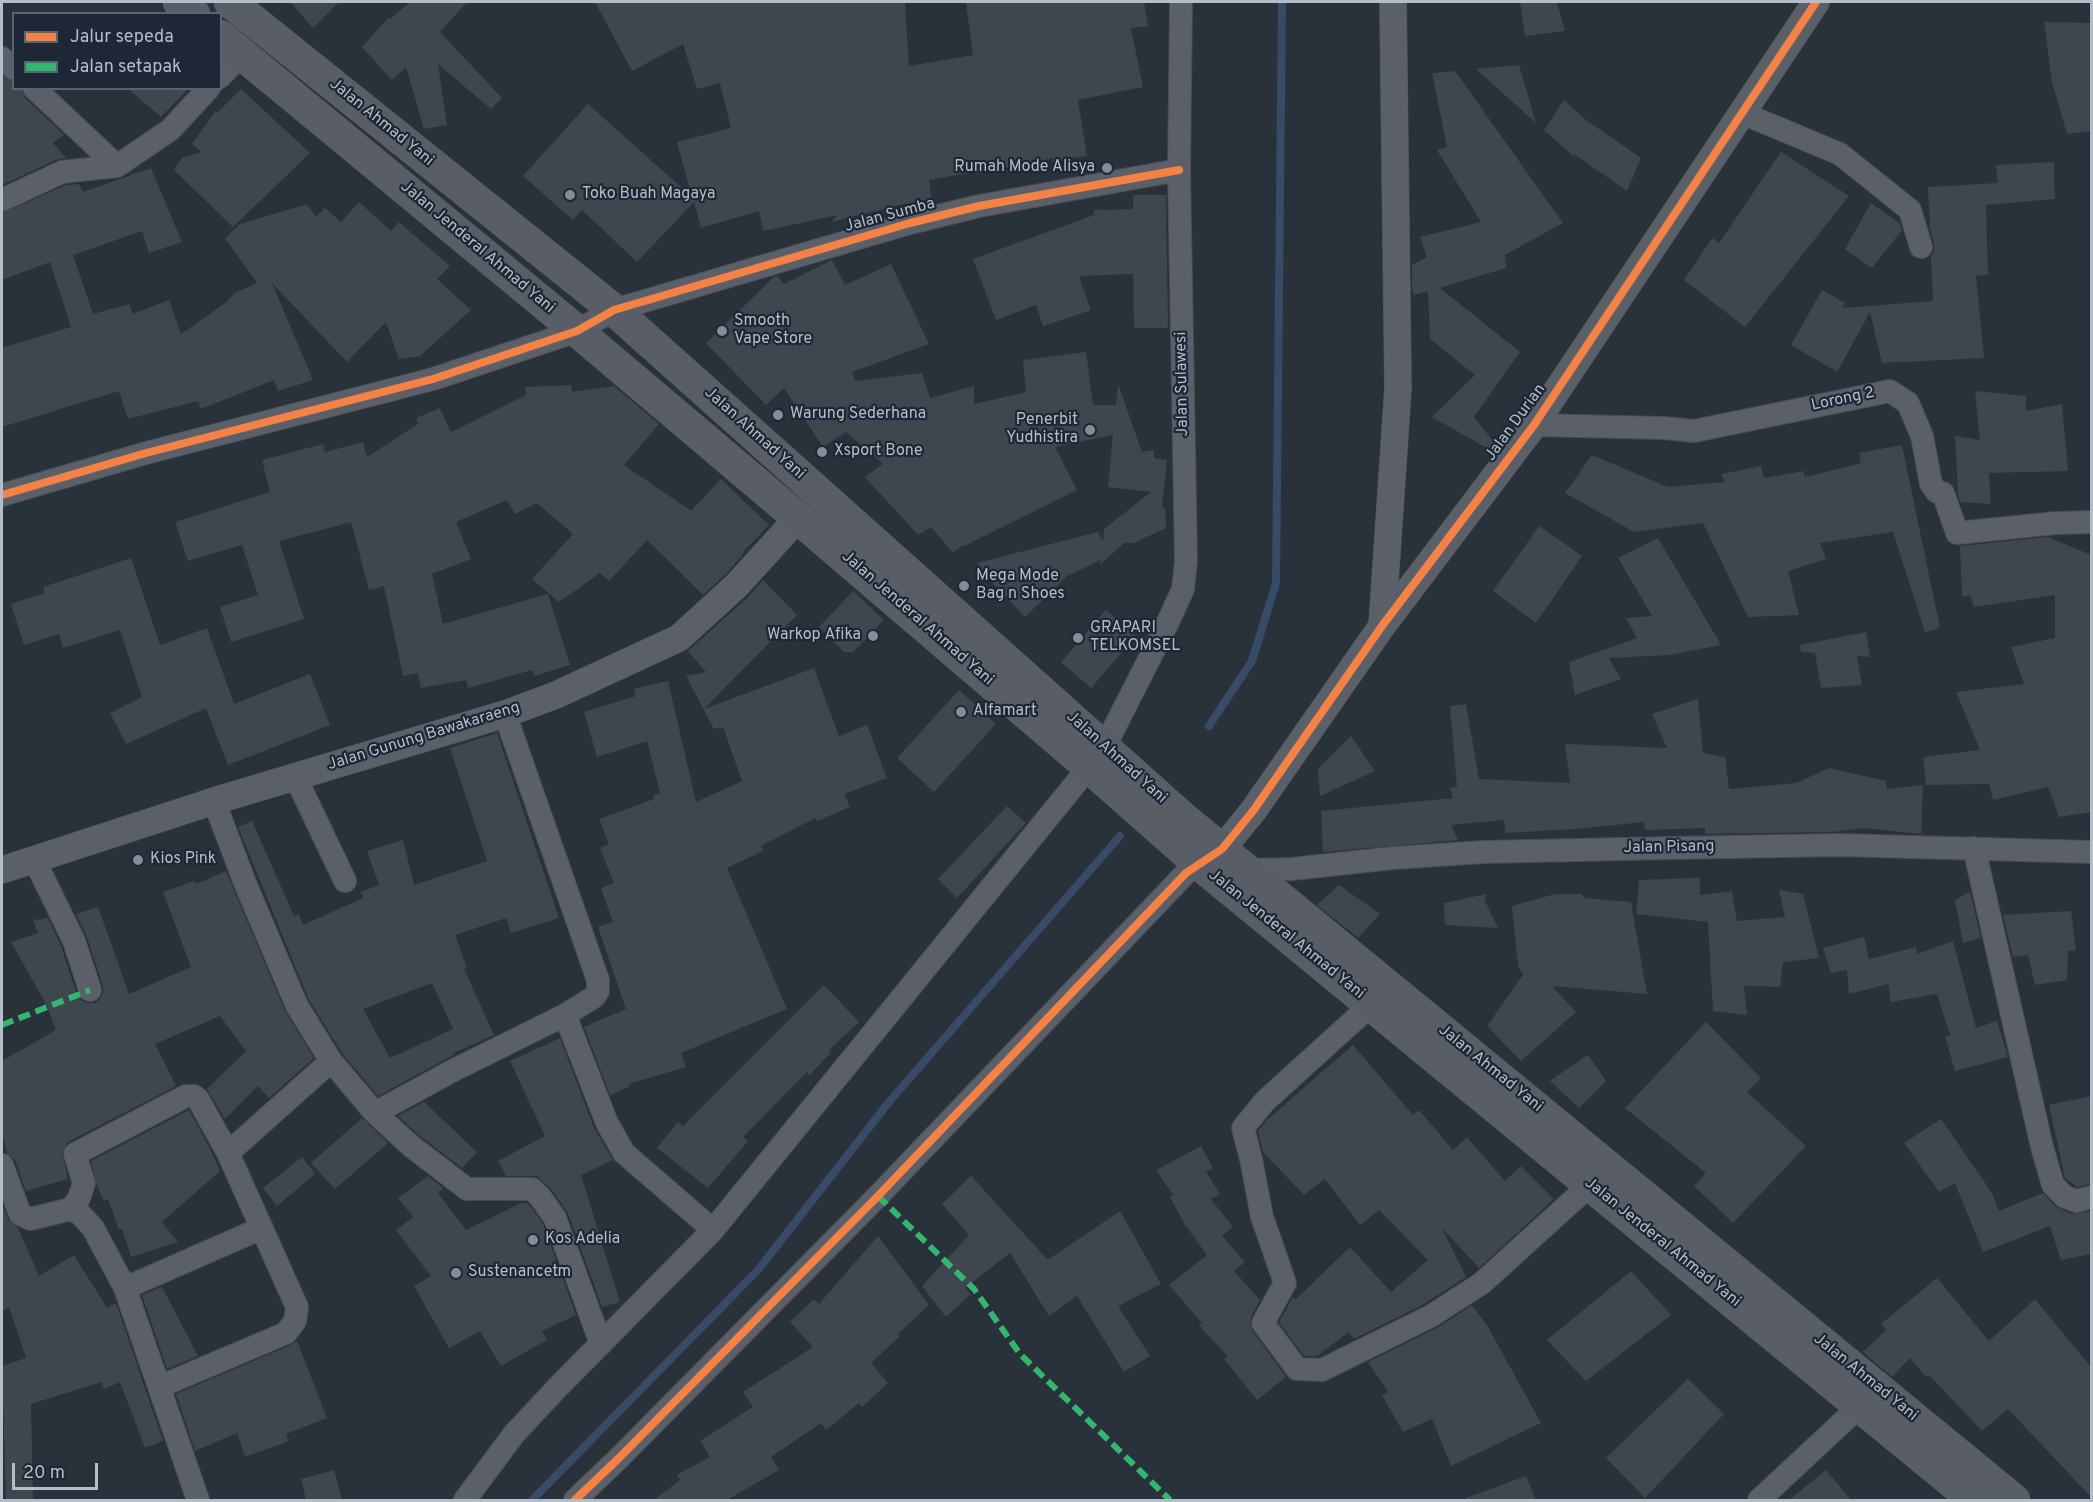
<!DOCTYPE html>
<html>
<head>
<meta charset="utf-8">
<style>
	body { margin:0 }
	#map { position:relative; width:2093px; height:1502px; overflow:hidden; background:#29313a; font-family:Overpass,sans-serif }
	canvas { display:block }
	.frame { position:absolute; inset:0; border:3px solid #b4bdca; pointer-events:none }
	.legend { position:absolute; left:12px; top:12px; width:210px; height:78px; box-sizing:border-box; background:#1d2735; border:2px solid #596371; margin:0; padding:8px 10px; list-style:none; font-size:18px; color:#b4bdca }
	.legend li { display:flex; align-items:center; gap:12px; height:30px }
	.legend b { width:30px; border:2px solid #596371 }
	.scale { position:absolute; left:12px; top:1463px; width:86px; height:27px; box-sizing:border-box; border:3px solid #b4bdca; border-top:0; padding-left:8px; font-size:18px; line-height:21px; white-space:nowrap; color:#b4bdca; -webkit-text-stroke:4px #1d2735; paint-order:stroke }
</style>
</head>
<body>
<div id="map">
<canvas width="2093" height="1502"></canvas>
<div class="frame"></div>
<ul class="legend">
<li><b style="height:8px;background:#f48246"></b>Jalur sepeda</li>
<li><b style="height:8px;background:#33b770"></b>Jalan setapak</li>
</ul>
<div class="scale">20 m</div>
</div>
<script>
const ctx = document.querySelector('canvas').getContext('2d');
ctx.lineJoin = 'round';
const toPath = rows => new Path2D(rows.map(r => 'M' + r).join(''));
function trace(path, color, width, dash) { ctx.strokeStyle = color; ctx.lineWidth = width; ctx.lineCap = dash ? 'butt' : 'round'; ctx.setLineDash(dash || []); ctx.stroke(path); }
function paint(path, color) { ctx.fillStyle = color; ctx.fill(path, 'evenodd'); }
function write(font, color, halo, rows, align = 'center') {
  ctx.font = font + ' Overpass,sans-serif'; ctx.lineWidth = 4.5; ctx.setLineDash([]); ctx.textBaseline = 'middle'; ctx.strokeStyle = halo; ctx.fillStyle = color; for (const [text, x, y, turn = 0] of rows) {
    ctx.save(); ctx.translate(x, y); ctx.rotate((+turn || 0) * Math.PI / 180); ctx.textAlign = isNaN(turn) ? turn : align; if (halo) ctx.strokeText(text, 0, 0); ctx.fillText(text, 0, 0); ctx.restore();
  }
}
const stream = toPath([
	[1209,726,1252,661,1276,583,1282,2],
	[532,1500,758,1270,889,1102,1120,836]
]);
const building = toPath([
	[290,2,339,2,313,28],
	[410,2,467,2,440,32,502,98,491,109,438,64,447,125,424,129,406,67,392,80,362,47,388,18,390,19],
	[595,2,905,2,909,66,973,55,966,2,1144,2,1148,26,1131,28,1143,87,1078,100,1087,156,1053,161,1053,158,976,174,976,172,929,180,932,200,904,204,831,222,838,215,763,231,759,211,701,228,694,202,637,262,582,210,573,220,523,176,588,104,692,197,677,142,731,128,720,83,697,89,683,44,632,71],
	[1520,2,1557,2,1565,31,1525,36],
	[2044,22,2091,23,2091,131,2067,134,2052,82],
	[1519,65,1536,123,1476,69],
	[1455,71,1563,223,1505,255,1506,268,1440,288,1520,352,1474,417,1498,447,1494,452,1432,417,1475,375,1430,339,1428,291,1414,295,1412,289,1412,265,1427,257,1420,237,1481,222,1437,150,1447,147,1432,73],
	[2,76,14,82,14,88,21,88,25,98,64,135,53,143,66,158,56,160,2,185],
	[127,88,189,88,161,117],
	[241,89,310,153,233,227,174,170,182,158,202,152,192,144,215,111,217,113],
	[1564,100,1586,120,1641,158,1627,191,1574,154,1573,156,1544,130],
	[1781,152,1849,196,1745,327,1684,280,1712,238,1719,243],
	[2054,162,2055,199,1986,205,1988,275,1976,276,1984,358,1882,363,1870,312,1837,372,1791,345,1822,290,1845,303,1842,308,1933,301,1931,256,1934,251,1934,244,1930,229,1928,187,1998,183,1996,165],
	[151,168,182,242,149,253,142,231,73,255,93,314,129,304,133,314,169,300,181,334,228,301,235,293,257,283,225,238,240,224,307,204,316,217,325,208,341,222,359,202,391,231,399,222,450,266,437,279,471,310,420,356,399,359,386,322,347,362,272,283,313,380,278,391,274,380,201,409,198,401,128,419,119,391,2,427,2,348,71,327,50,262,2,280,2,213,66,185,79,184,83,192],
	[1133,195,1166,195,1168,328,1134,328,1133,274,1079,276,1091,310,1043,326,1036,305,996,320,973,259,1094,215,1094,210,1133,209],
	[1871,203,1900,224,1902,230,1872,268,1845,249],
	[832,260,845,285,891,264,929,344,852,372,855,381,922,373,930,398,974,386,974,404,1026,392,1023,360,1086,352,1093,405,1116,405,1118,384,1142,452,1154,450,1154,458,1167,460,1162,508,1165,508,1166,528,1134,543,1124,543,1100,565,1101,560,1067,576,1025,617,988,578,977,563,1098,532,1103,541,1104,529,1151,492,1108,487,1113,435,1055,447,1077,490,964,546,964,544,953,553,931,527,918,535,865,477,883,464,846,432,823,447,784,388,766,405,706,343,774,277,777,276,784,284],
	[571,385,572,392,614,386,659,424,624,465,691,511,721,479,769,525,743,552,744,553,725,575,703,595,647,540,609,581,600,573,559,602,532,579,573,534,537,503,515,514,507,500,456,522,471,559,432,574,443,624,548,594,570,665,534,676,532,670,468,688,466,680,421,688,418,673,403,676,384,586,369,590,351,522,279,541,304,619,231,642,220,607,258,595,242,545,188,561,175,522,270,492,262,460,323,444,325,452,363,442,367,457,418,424,416,418,440,408,451,432,526,395,525,387],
	[1975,391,2026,396,2026,411,2062,404,2068,471,1989,473,1991,504,1960,502,1958,494,1955,436,1980,440],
	[1902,445,1940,628,1925,632,1893,532,1820,543,1826,559,1788,571,1799,615,1748,617,1703,523,1634,532,1565,493,1592,455,1668,487,1725,482,1721,474,1761,466,1764,478,1804,471,1805,477,1861,463,1859,453],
	[1539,526,1582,556,1536,623,1493,591],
	[2048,537,2091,555,2091,812,2059,817,2048,787,1993,800,1989,784,1926,785,1923,757,1980,750,1956,692,2024,684,2011,647,2055,638,2055,595,1974,607,1970,595,1962,597,1960,546],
	[1658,538,1721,645,1669,655,1609,658,1621,679,1575,695,1569,662,1637,638,1626,618,1652,616,1618,558],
	[131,558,160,645,207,628,234,704,310,674,330,725,228,765,206,708,126,744,110,713,142,697,120,630,63,648,59,634,24,645,11,604,45,593,43,587],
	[763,580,797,615,704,709,814,668,839,736,867,725,887,778,844,794,850,807,817,821,815,818,761,846,763,851,727,868,787,1009,681,1053,686,1067,629,1084,631,1086,610,1095,584,1027,626,1009,598,927,613,922,601,888,614,883,600,848,609,844,599,819,654,799,653,795,660,793,647,741,597,757,584,712,636,696,634,689,668,681,696,802,742,781,723,727,714,729,686,676,706,672,688,651,747,598],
	[853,591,884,620,853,652,844,652,819,627],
	[1106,610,1136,636,1091,688,1061,662],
	[1866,632,1870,657,1857,656,1862,685,1821,688,1815,653,1801,652,1800,645],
	[959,690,996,724,934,792,897,758],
	[1698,699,1703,753,1725,757,1729,789,1796,783,1829,768,1886,781,1887,789,1923,785,1921,834,1864,828,1832,832,1705,834,1705,828,1645,830,1644,822,1575,829,1505,833,1504,820,1451,825,1458,840,1323,852,1321,811,1453,798,1450,788,1457,787,1450,706,1466,704,1479,779,1570,783,1565,744,1667,748,1652,714],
	[497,733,559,918,511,933,506,918,455,935,467,968,464,969,494,1035,454,1053,455,1054,378,1096,342,1053,309,1000,238,827,252,821,294,916,299,914,303,925,363,898,361,892,379,885,367,851,403,840,414,885,487,861,450,748],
	[432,983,453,1029,390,1058,363,1009],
	[1351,736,1375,771,1320,796,1318,769],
	[1007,806,1026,823,957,898,938,879],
	[226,871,285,1011,314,1058,269,1098,258,1086,225,1119,207,1089,246,1051,220,1016,155,1044,176,1086,68,1142,62,1152,68,1179,26,1191,15,1160,7,1153,2,1133,2,1061,56,1030,47,1006,11,942,38,933,33,920,48,918,61,946,77,995,81,1000,87,1003,95,1003,100,999,103,993,103,986,87,937,76,914,98,907,129,994,191,967,163,892,194,881,196,884],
	[1700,878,1700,895,1732,891,1737,921,1785,917,1779,890,1803,894,1819,958,1783,962,1780,987,1744,986,1747,1015,1713,1011,1708,922,1636,914,1639,880],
	[1339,885,1380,914,1358,938,1317,905],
	[1970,892,1981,938,1963,943,1955,900],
	[1486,894,1485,901,1498,928,1445,925,1444,903],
	[1555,894,1582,894,1584,898,1631,902,1647,994,1552,986,1576,1012,1521,1061,1487,1026,1523,975,1518,966,1512,906],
	[2071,911,2076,950,2068,951,2067,980,2035,985,2028,955,2013,957,2003,915],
	[1864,937,1869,959,1916,947,1917,954,1953,941,1976,1028,1997,1021,2008,1057,1955,1071,1945,1036,1950,1035,1937,994,1891,1002,1888,984,1849,994,1847,970,1831,973,1823,948],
	[824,985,859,1022,829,1050,831,1052,810,1075,807,1072,743,1137,748,1141,708,1188,657,1148,678,1122,683,1126],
	[1706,1022,1761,1078,1747,1092,1806,1146,1733,1223,1694,1186,1706,1173,1625,1108],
	[560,1038,594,1128,613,1160,581,1175,620,1302,602,1307,568,1213,552,1190,537,1176,506,1176,498,1161,545,1136,510,1061],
	[1353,1045,1413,1115,1419,1110,1453,1150,1467,1137,1505,1181,1521,1166,1554,1199,1479,1268,1442,1228,1466,1277,1424,1304,1354,1339,1349,1332,1317,1356,1304,1356,1279,1322,1293,1297,1295,1300,1350,1247,1391,1292,1428,1260,1379,1210,1360,1225,1325,1179,1304,1195,1263,1152,1258,1131,1267,1120],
	[1588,1055,1606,1081,1579,1108,1550,1081],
	[2091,1096,2091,1184,2077,1187,2065,1178,2049,1105],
	[424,1102,477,1152,462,1168,420,1136,398,1116],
	[189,1110,210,1149,220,1171,162,1222,178,1242,131,1257,122,1229,119,1230,108,1199,104,1201,97,1185,91,1161],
	[362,1118,388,1143,335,1189,311,1163],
	[1941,1119,1992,1193,1999,1211,2043,1193,2056,1207,2071,1214,2091,1211,2091,1254,2061,1260,2050,1226,1983,1252,1955,1183,1939,1192,1904,1143],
	[1201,1146,1213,1168,1206,1172,1220,1194,1211,1199,1233,1227,1222,1236,1245,1262,1234,1271,1260,1300,1251,1317,1250,1323,1252,1330,1286,1377,1257,1400,1224,1359,1228,1356,1199,1326,1202,1323,1169,1285,1207,1255,1185,1225,1170,1197,1173,1195,1156,1170],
	[302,1157,315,1174,277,1206,263,1188],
	[428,1176,443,1188,438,1193,466,1230,521,1203,526,1203,531,1207,543,1224,576,1315,542,1331,547,1340,501,1366,480,1331,449,1348,414,1286,431,1276,396,1230,413,1217,398,1198],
	[971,1176,1047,1259,1048,1257,1049,1259,1120,1211,1161,1284,1118,1306,1150,1356,1124,1372,1077,1296,1049,1316,1010,1253,965,1288,971,1294,946,1317,922,1286,969,1235,942,1204],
	[2,1203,8,1219,18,1228,39,1276,74,1255,107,1308,116,1303,163,1441,145,1448,120,1382,104,1389,101,1382,31,1404,33,1500,6,1500,2,1366,26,1358,9,1307,2,1311],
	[878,1236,929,1305,898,1334,900,1336,871,1363,888,1383,862,1407,859,1403,826,1430,821,1423,771,1457,779,1470,727,1500,654,1500,680,1480,677,1475,710,1457,700,1441,753,1407,743,1392,813,1347,790,1322,814,1299,819,1304],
	[1631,1271,1671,1315,1586,1381,1547,1340],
	[1937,1278,1989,1341,2035,1299,2091,1367,2091,1497,2008,1409,1982,1431,1929,1375,1926,1377,1910,1358,1892,1377,1863,1352,1886,1330,1881,1324],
	[162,1287,198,1356,167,1369,142,1295],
	[1472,1305,1488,1327,1541,1423,1451,1466,1432,1419,1403,1432,1382,1395,1388,1392,1368,1362,1437,1328],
	[297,1341,327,1418,286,1434,289,1441,245,1457,237,1433,195,1451,176,1394,291,1345],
	[1688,1379,1724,1414,1645,1498,1606,1458],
	[334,1470,342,1500,306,1500,301,1479],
	[1826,1470,1851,1500,1789,1500],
	[1526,1476,1536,1500,1466,1500,1466,1498]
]);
const minor = toPath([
	[2,58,14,69],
	[220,77,242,54],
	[34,88,117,166],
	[1742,113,1840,154,1910,210,1921,247],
	[2,200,62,172,117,166,170,130,209,88],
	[1534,425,1664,428,1694,431,1890,391,1908,403,1922,436,1931,484,1937,492,1943,493,1957,533,2056,523,2092,522],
	[2,495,146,453,433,379,577,331,614,310,910,223,979,206,1179,170],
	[505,714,598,980,598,991,594,997,565,1015,607,1123,624,1153,713,1230],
	[295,776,345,881],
	[214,801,245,883,297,1006,331,1061,375,1113,411,1146,467,1189,532,1189,541,1198,555,1218,601,1344],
	[1974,848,2042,1147,2053,1185,2065,1197,2076,1201,2092,1197],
	[34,859,74,941,90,990],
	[1248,870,1292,869,1393,858,1484,852,1671,848,1840,845,2092,852],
	[1371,1005,1265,1101,1243,1128,1251,1159,1262,1217,1285,1283,1263,1323,1297,1369,1322,1370,1431,1316,1482,1283,1590,1185],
	[375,1113,454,1070,565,1015],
	[228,1153,331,1061],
	[2,1165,20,1214,30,1219,71,1209,80,1214,93,1228,125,1288,262,1228],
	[71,1209,79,1198,84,1183,75,1154,186,1096,194,1096,198,1099,228,1153,297,1307,295,1321,286,1333,159,1387],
	[125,1288,198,1500],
	[465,1500,514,1434,558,1387,713,1230,1089,767,1104,748,1168,622,1183,589,1186,561,1179,170,1181,2],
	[575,1500,618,1459,878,1196,1186,873,1199,864],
	[1759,1500,1860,1406]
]);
const tertiary = toPath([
	[1382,626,1398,388,1393,2],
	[1203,861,1222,849,1253,811,1382,626,1534,425,1816,2],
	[2,870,214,801,505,714,556,695,679,638,736,586,798,518]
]);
const secondary = toPath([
	[179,2,194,14],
	[230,2,614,310,1182,817,2014,1500],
	[220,36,577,331,798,518,1089,767,1199,864,1974,1500]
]);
const quiet = toPath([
	[2,1025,90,990],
	[878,1196,974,1289,1020,1354,1170,1500]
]);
const cycleway = toPath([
	[2,495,146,453,433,379,577,331,614,310,910,223,979,206,1179,170],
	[575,1500,618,1459,878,1196,1186,873,1222,849,1253,811,1382,626,1534,425,1816,2]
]);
const markers = [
	[1107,168,6,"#838c98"],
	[570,195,6,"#838c98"],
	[722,331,6,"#838c98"],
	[778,415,6,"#838c98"],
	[1090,430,6,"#838c98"],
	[822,452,6,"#838c98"],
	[964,586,6,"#838c98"],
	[873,636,6,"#838c98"],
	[1078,638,6,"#838c98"],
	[961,712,6,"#838c98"],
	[138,860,6,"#838c98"],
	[533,1240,6,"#838c98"],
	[456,1273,6,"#838c98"]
];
const streetNames = [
	["Jalan Ahmad Yani",381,123,39],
	["Jalan Sumba",890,216,-15],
	["Jalan Jenderal Ahmad Yani",477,248,40],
	["Jalan Sulawesi",1183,384,-91],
	["Lorong 2",1843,400,-12],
	["Jalan Durian",1516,423,-54],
	["Jalan Ahmad Yani",754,434,42],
	["Jalan Jenderal Ahmad Yani",917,619,41],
	["Jalan Gunung Bawakaraeng",424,737,-17],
	["Jalan Ahmad Yani",1116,758,42],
	["Jalan Pisang",1669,848,-1],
	["Jalan Jenderal Ahmad Yani",1286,935,39],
	["Jalan Ahmad Yani",1490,1069,39],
	["Jalan Jenderal Ahmad Yani",1662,1243,39],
	["Jalan Ahmad Yani",1865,1378,39]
];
const poiNames = [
	["Rumah Mode Alisya",1095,168,"right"],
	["Toko Buah Magaya",582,195],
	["Smooth",734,322],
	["Vape Store",734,340],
	["Warung Sederhana",790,415],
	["Penerbit",1078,421,"right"],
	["Yudhistira",1078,439,"right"],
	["Xsport Bone",834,452],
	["Mega Mode",976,577],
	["Bag n Shoes",976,595],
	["GRAPARI",1090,629],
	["TELKOMSEL",1090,647],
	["Warkop Afika",861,636,"right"],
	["Alfamart",973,712],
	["Kios Pink",150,860],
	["Kos Adelia",545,1240],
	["Sustenancetm",468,1273]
];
trace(stream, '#374b66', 8);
paint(building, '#40464e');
trace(minor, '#484d54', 24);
trace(tertiary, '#484d54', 28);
trace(secondary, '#484d54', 33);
trace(minor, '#5b5f67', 22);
trace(tertiary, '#5b5f67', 27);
trace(secondary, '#595e66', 32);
trace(quiet, '#33b770', 6, [12, 6]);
trace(cycleway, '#f48246', 8);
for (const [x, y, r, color] of markers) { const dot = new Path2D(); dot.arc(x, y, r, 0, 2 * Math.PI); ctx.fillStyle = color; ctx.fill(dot); trace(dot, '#1d2735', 2); }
write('16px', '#b4bdca', '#1d2735', streetNames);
write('16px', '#b4bdca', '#1d2735', poiNames, 'left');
</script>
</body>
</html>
